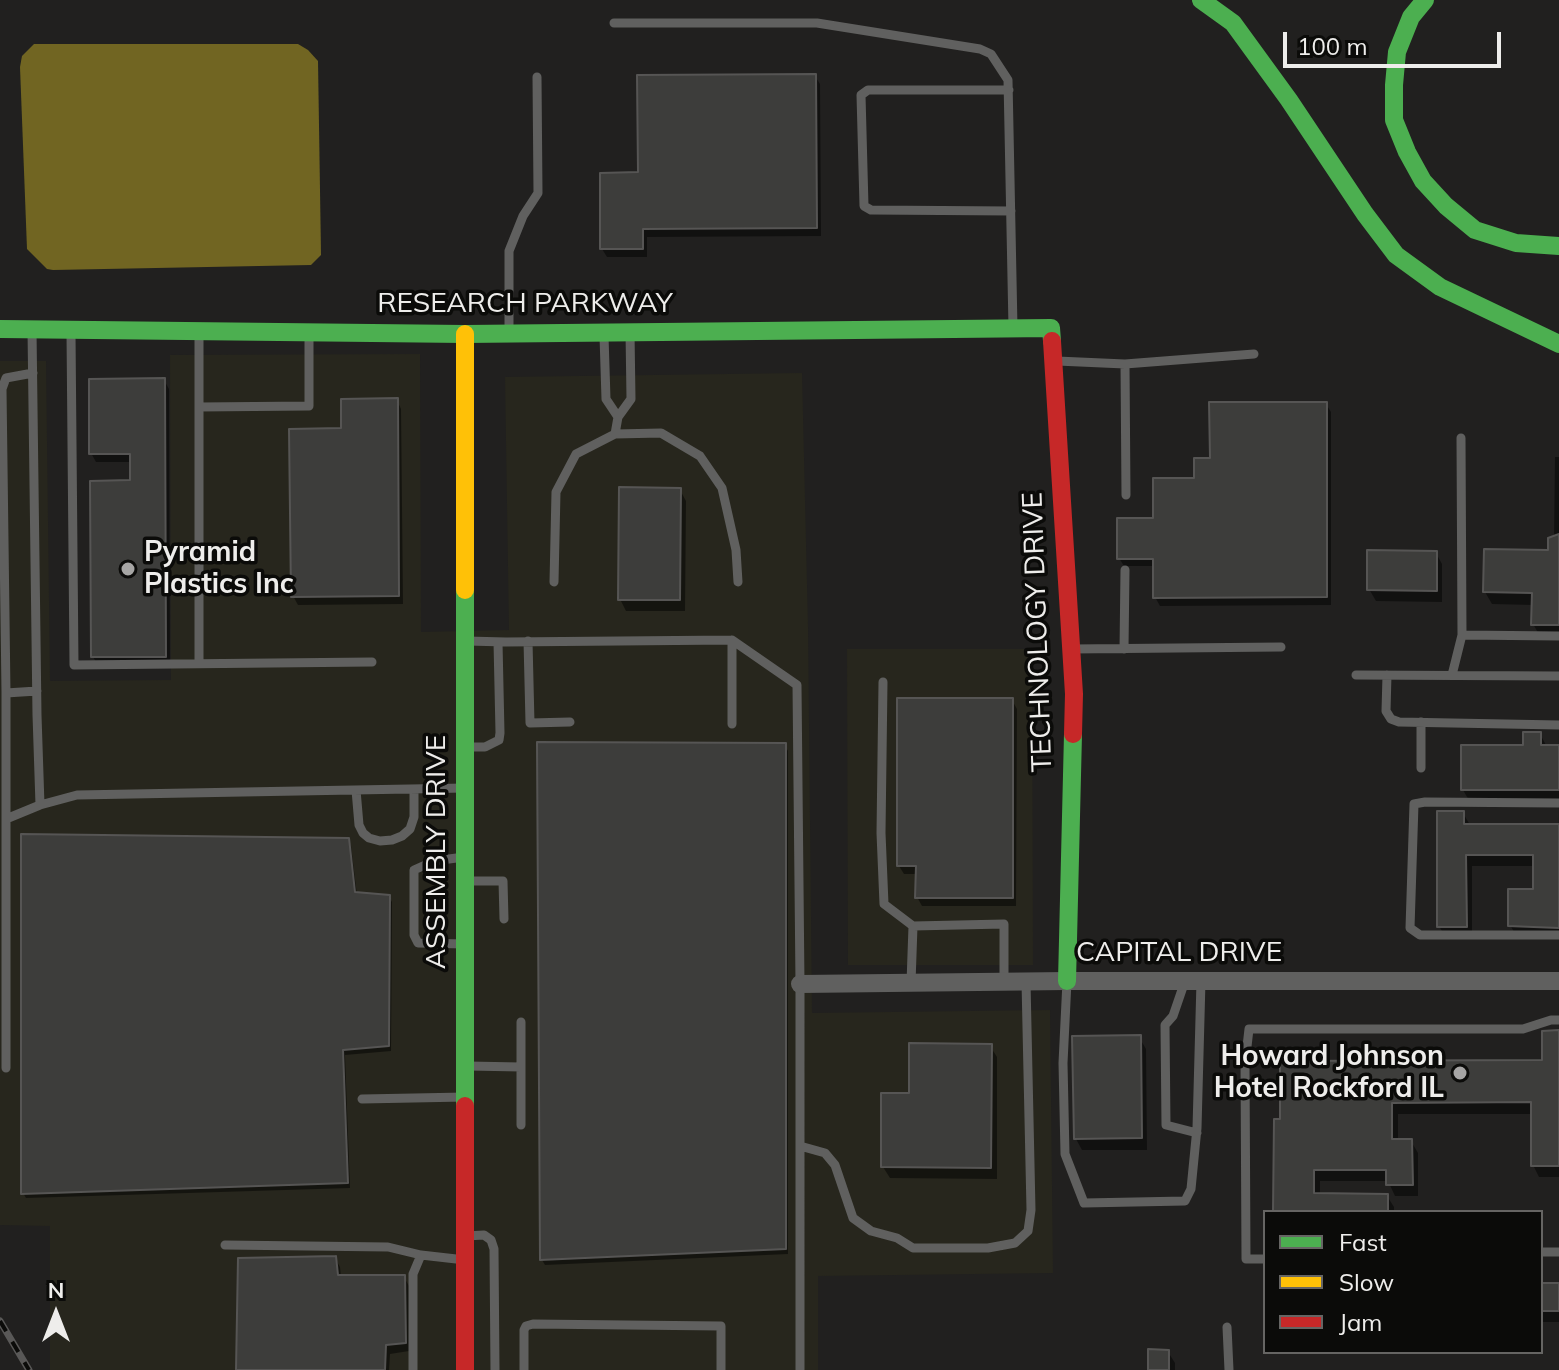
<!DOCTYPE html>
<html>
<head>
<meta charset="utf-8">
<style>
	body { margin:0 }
	#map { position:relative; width:1559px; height:1370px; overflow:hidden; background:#21201f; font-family:Mulish,sans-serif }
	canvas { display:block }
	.legend { position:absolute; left:1263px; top:1210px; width:280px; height:144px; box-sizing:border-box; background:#0b0b09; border:2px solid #666563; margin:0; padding:10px 14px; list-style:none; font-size:24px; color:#eeedeb }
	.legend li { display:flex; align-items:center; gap:16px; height:40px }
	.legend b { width:40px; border:2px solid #666563 }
	.north { position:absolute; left:16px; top:1274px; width:80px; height:80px; -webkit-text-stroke:6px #0b0b09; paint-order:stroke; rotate:0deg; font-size:22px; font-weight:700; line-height:32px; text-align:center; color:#eeedeb }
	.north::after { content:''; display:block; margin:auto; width:28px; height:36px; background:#eeedeb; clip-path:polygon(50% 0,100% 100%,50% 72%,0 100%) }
	.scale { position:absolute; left:1283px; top:32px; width:218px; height:36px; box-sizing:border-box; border:4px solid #eeedeb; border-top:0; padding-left:10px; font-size:24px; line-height:28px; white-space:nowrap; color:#eeedeb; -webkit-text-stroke:6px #0b0b09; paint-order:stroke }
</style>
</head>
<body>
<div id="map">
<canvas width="1559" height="1370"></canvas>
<ul class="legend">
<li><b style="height:10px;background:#4caf50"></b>Fast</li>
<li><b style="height:10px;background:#ffc107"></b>Slow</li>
<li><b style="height:10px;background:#c62828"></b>Jam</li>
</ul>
<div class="north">N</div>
<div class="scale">100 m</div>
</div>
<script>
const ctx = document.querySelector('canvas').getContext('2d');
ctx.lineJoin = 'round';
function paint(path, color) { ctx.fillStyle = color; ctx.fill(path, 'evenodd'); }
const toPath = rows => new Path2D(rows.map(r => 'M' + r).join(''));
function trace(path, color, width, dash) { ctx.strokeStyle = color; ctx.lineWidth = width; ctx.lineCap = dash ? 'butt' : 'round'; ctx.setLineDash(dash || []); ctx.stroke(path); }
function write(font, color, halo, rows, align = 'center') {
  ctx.font = font + ' Mulish,sans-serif'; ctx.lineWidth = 7; ctx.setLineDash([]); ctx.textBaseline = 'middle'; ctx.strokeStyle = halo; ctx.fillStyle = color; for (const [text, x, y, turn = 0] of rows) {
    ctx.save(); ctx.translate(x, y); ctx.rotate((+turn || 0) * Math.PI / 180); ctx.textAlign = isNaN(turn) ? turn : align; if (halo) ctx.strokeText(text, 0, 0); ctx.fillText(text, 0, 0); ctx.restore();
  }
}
const built = toPath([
	[420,354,421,632,509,630,505,377,802,373,808,627,812,1013,1050,1010,1053,1273,818,1276,818,1370,50,1370,50,1226,0,1225,0,361,46,361,50,681,171,680,170,355],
	[847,649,1032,649,1033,965,848,965]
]);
const water = toPath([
	[34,44,298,44,308,50,318,61,321,255,311,265,53,270,47,269,27,249,20,67,22,56]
]);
const shadow = toPath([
	[815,76,820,84,821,236,647,237,647,257,607,257,602,249,640,174],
	[164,380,169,389,170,665,98,665,93,657,132,482,132,462,96,462,91,453],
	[397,400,401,409,403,604,298,605,293,596,343,430],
	[1326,404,1331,412,1331,605,1160,606,1155,597,1155,566,1124,566,1119,558,1196,480,1212,460],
	[1555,457,1559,457,1559,636,1540,636,1533,624,1533,605,1492,604,1485,592,1549,552,1554,538],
	[680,490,686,501,685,611,626,611,620,599],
	[1436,553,1442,564,1442,602,1376,601,1369,589],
	[1012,700,1017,709,1016,906,922,906,917,897,917,874,904,874,899,866],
	[1540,734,1547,747,1559,747,1559,802,1470,802,1463,790],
	[539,744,785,745,788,751,788,1254,545,1265,542,1260],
	[1463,813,1470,825,1559,826,1559,938,1517,937,1510,925,1535,891,1535,866,1472,866,1472,938,1446,938,1439,926],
	[348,840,351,846,357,895,389,897,392,902,391,1051,345,1055,350,1188,26,1198,23,1193],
	[1559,1032,1559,1177,1539,1177,1533,1165,1533,1114,1398,1114,1398,1141,1411,1141,1418,1153,1418,1196,1395,1196,1388,1181,1320,1181,1320,1195,1387,1196,1394,1207,1394,1212,1275,1212,1276,1121,1544,1062],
	[1139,1037,1146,1049,1147,1150,1082,1150,1076,1139],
	[990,1046,997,1057,997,1179,890,1178,883,1167,911,1095],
	[335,1258,340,1267,341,1277,404,1277,409,1286,409,1351,390,1354,389,1370,238,1370],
	[1541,1285,1559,1285,1559,1322,1541,1322],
	[1168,1352,1175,1363,1175,1370,1150,1370]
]);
const building = toPath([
	[816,74,817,228,643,229,643,249,600,249,600,173,638,172,637,75,816,74],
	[165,378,166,657,91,657,90,481,130,480,130,454,89,454,89,379,165,378],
	[398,398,399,596,291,597,289,429,341,428,341,399,398,398],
	[1209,402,1327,402,1327,597,1153,598,1153,559,1117,559,1117,518,1153,518,1153,478,1194,478,1194,458,1210,458,1209,402],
	[619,487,681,488,680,600,618,600,619,487],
	[1559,534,1559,625,1531,625,1532,593,1483,592,1484,549,1548,550,1548,538,1559,534],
	[1367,550,1437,551,1437,591,1367,590,1367,550],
	[897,698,1013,698,1013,898,915,898,916,866,897,866,897,698],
	[1523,732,1541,732,1541,745,1559,745,1559,790,1461,790,1461,745,1523,745,1523,732],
	[537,742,786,743,786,1249,540,1260,537,742],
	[1437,811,1464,811,1464,824,1559,824,1559,928,1508,926,1508,889,1533,889,1533,855,1466,855,1467,927,1437,927,1437,811],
	[21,834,349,838,355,892,390,895,389,1046,343,1050,348,1183,21,1194,21,834],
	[1559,1030,1559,1166,1531,1166,1531,1102,1392,1103,1392,1139,1412,1139,1413,1185,1386,1185,1386,1170,1314,1170,1314,1193,1388,1194,1388,1212,1273,1212,1274,1119,1280,1119,1280,1061,1542,1060,1542,1031,1559,1030],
	[1141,1035,1142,1138,1074,1139,1072,1036,1141,1035],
	[909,1043,992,1044,991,1168,881,1167,881,1093,909,1093,909,1043],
	[336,1256,338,1275,405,1275,406,1343,386,1345,385,1370,236,1370,238,1258,336,1256],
	[1541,1283,1559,1283,1559,1311,1541,1311,1541,1283],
	[1148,1349,1169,1350,1169,1370,1148,1370,1148,1349]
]);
const lane = toPath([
	[614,23,817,23,980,49,991,54,1008,80,1013,328],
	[1009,90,868,90,861,95,864,206,871,210,1011,211],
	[32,330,37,715,40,805,77,795,465,788],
	[199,331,199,663],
	[71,333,74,665,372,662],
	[509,333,509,251,523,216,538,193,537,77],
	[604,336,606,399,618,417,631,399,630,332],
	[1057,361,1125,364],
	[199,407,309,406,309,332],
	[615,434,661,433,700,456,722,488,736,550,738,582],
	[1461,438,1462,635,1559,636],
	[1126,495,1125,364,1254,354],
	[554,582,556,492,576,454,615,434,618,417],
	[732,640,797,685,800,984,800,1370],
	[467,641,506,642,732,640,732,724],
	[528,641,530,723,570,722],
	[1072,649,1281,647],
	[1124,649,1125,570],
	[1356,675,1559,676],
	[1387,675,1386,711,1391,719,1399,722,1559,725],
	[1452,675,1462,635],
	[883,682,881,833,884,904,913,926],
	[6,693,2,389,6,378,33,373],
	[1421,722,1421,768],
	[467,747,485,747,499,740,500,733,498,642],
	[356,790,359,825,363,833,369,838,380,841,392,840,402,836,410,829,414,817,414,789],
	[1559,803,1425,802,1414,804,1410,928,1420,935,1559,935],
	[6,819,6,693,37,691],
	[464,857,434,861,414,870,414,935,418,943,465,944],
	[468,881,503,881,504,919],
	[1067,981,1063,1063,1065,1154,1084,1203,1185,1201,1191,1189,1197,1128,1201,981],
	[1185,981,1173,1016,1165,1025,1166,1125,1197,1133],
	[911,983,913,926,1004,924,1004,982],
	[521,1022,521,1067],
	[468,1066,521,1067,521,1125],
	[6,1068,6,819,40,805],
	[362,1099,465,1097],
	[800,1146,825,1153,835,1165,853,1218,871,1231,897,1238,913,1248,988,1248,1015,1243,1028,1231,1031,1210,1026,982],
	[466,1236,484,1235,491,1240,494,1249,495,1370],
	[225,1245,388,1247,421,1255,465,1260],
	[1541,1252,1559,1252],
	[1265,1259,1246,1259,1245,1064,1249,1029,1523,1029,1551,1020,1559,1020],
	[1227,1327,1229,1370],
	[413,1370,413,1274,421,1255],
	[524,1370,524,1330,526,1326,533,1324,721,1326,721,1370]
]);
const street = toPath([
	[800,984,1067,981,1559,981]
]);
const fast = toPath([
	[1201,0,1233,23,1289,100,1365,214,1396,255,1440,287,1559,344],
	[1425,0,1411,17,1397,52,1394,85,1394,120,1407,152,1423,181,1446,206,1475,230,1516,243,1559,246],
	[0,329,465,334,1051,328,1052,341],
	[465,590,465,1106],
	[1067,981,1073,734]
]);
const slow = toPath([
	[465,334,465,590]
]);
const jam = toPath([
	[1052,341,1074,694,1073,734],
	[465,1106,465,1370]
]);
const rail = toPath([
	[0,1321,29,1370]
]);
const markers = [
	[128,569,8,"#a6a5a4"],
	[1460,1073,8,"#a6a5a4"]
];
const streetNames = [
	["RESEARCH PARKWAY",525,304],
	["TECHNOLOGY DRIVE",1038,632,-92],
	["ASSEMBLY DRIVE",437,852,-90],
	["CAPITAL DRIVE",1179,953]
];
const poiNames = [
	["Pyramid",144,553],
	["Plastics Inc",144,585],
	["Howard Johnson",1444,1057,"right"],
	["Hotel Rockford IL",1444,1089,"right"]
];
paint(built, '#27261d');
paint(water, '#716522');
paint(shadow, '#0007');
paint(building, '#3d3d3b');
trace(building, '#565554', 2);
trace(lane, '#60605f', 9);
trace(street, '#60605f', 18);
trace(fast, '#4caf50', 18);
trace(slow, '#ffc107', 18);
trace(jam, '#c62828', 18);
trace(rail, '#595857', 7);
trace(rail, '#0b0b09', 4, [12]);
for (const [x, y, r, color] of markers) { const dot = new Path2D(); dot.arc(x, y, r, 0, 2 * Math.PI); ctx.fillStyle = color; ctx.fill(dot); trace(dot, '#0b0b09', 3); }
write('28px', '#eeedeb', '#0b0b09', streetNames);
write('bold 28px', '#eeedeb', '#0b0b09', poiNames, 'left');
</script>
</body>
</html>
